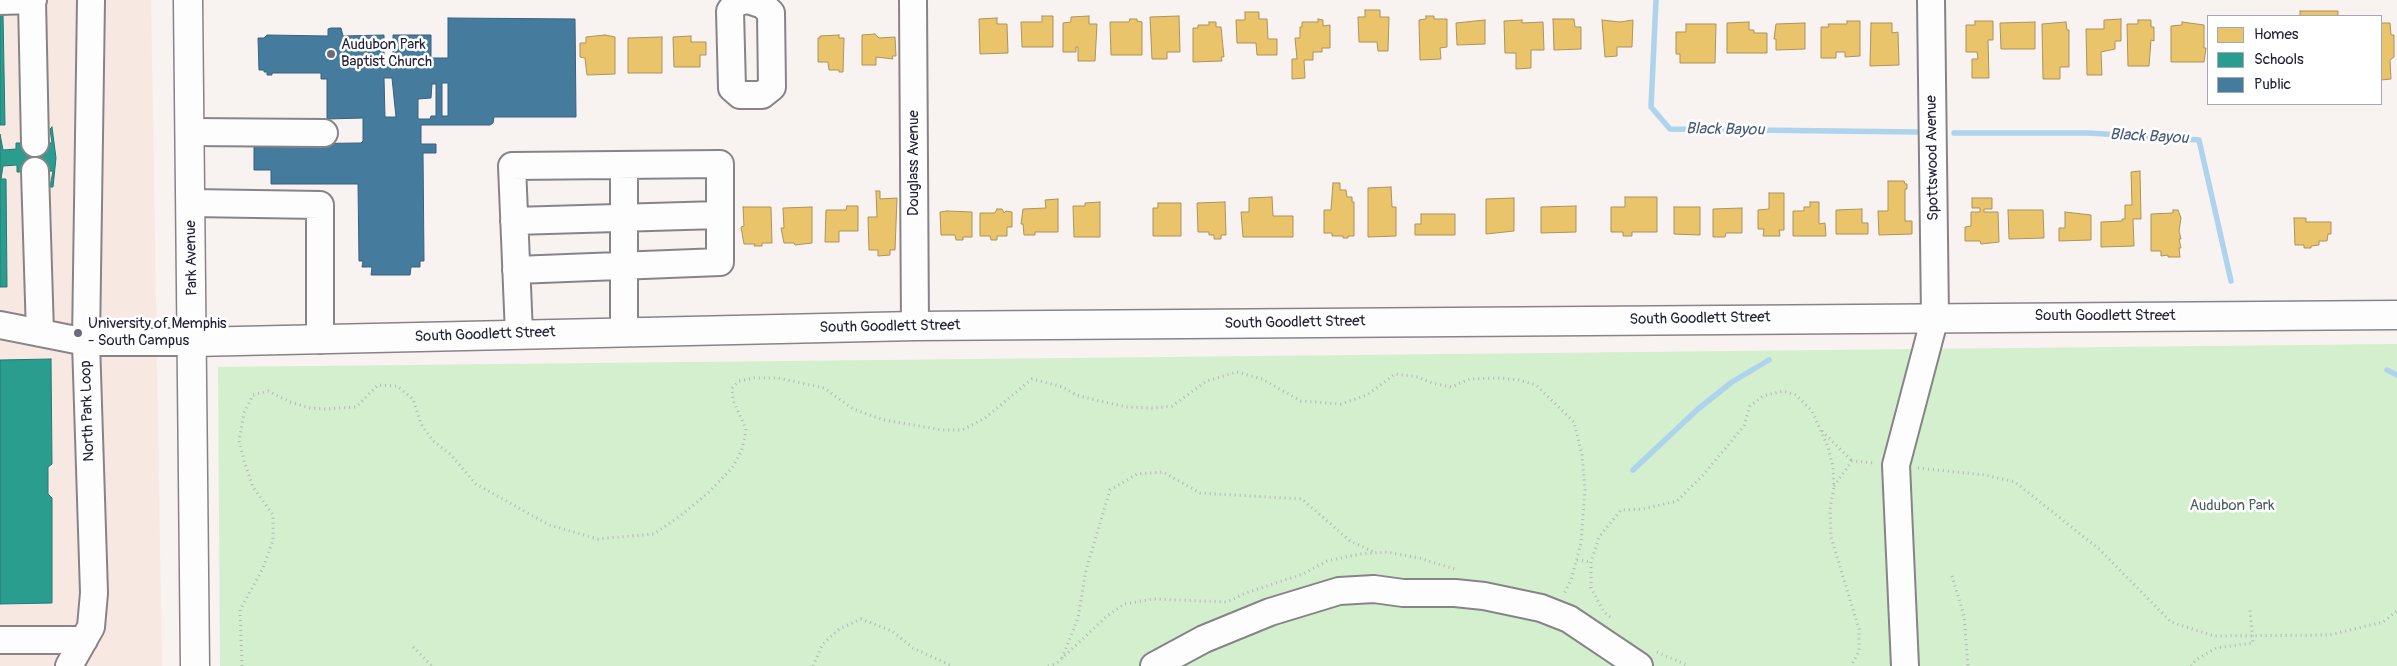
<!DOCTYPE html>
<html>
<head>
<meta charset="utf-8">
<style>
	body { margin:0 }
	#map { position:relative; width:2397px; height:666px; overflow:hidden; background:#f8f2f0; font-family:Pangolin,sans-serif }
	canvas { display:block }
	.legend { position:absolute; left:2207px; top:15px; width:175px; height:90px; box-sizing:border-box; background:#fff; border:1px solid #a7a7b1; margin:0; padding:6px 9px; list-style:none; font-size:15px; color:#22223b }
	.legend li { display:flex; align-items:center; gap:10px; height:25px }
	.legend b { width:25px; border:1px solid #a7a7b1 }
</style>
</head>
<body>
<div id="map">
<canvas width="2397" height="666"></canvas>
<ul class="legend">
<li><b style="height:14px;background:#e9c46a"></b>Homes</li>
<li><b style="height:14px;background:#2a9d8f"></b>Schools</li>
<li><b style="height:14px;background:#457b9d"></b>Public</li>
</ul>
</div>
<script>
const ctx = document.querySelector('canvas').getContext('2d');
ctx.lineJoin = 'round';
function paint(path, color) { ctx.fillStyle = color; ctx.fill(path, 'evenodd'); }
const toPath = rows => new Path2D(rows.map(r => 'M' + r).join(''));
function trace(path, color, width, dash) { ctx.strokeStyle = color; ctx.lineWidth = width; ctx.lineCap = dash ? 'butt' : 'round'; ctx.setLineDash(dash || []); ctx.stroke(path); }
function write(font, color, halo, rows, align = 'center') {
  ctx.font = font + ' Pangolin,sans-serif'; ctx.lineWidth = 5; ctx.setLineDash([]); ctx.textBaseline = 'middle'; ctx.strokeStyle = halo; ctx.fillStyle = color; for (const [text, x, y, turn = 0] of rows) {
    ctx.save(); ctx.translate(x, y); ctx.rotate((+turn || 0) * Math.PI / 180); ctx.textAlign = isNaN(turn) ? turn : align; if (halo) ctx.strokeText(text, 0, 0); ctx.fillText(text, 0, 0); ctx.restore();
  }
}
const built = toPath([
	[0,0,151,0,162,666,0,666]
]);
const green = toPath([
	[2397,344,2397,666,220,666,218,367]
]);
const homes = toPath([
	[1365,10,1380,10,1380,17,1389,17,1388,51,1378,51,1377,42,1359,42,1358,17,1365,17,1365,10],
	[2300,11,2338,11,2338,16,2300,16,2300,11],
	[1245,12,1259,12,1259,19,1267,19,1268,39,1277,39,1277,55,1257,55,1256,43,1237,43,1236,20,1245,20,1245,12],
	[1042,16,1053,16,1053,47,1022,47,1021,22,1042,22,1042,16],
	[1089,16,1089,24,1097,24,1095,61,1078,61,1078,47,1076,47,1076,52,1063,52,1063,23,1071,22,1071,17,1089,16],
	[1179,16,1180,52,1167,52,1167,59,1152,59,1150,17,1179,16],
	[1426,16,1434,16,1434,19,1447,19,1447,47,1440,48,1441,59,1420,60,1419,20,1426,19,1426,16],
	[997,18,997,24,1007,24,1008,53,980,54,979,19,997,18],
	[1130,19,1137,19,1137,21,1142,22,1142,55,1111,55,1110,22,1129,22,1130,19],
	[1318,19,1323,20,1323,26,1330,25,1330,48,1322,48,1322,52,1313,52,1313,60,1304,60,1305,78,1292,79,1292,59,1297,59,1295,38,1300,38,1300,27,1302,27,1302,22,1318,22,1318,19],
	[1553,19,1574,19,1575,27,1581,27,1581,49,1554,50,1553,19],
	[2121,19,2121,41,2115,41,2115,49,2101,52,2102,75,2087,75,2086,29,2104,29,2104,20,2121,19],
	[1485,20,1485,44,1457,45,1456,23,1485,20],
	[1522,20,1522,23,1543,22,1544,50,1531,50,1531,68,1516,69,1516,53,1505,53,1504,21,1522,20],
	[1602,20,1620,22,1633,20,1632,47,1617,47,1617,56,1605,57,1602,20],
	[2138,20,2151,20,2151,27,2154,27,2154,41,2151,40,2149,66,2128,66,2127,24,2138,24,2138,20],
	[1847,21,1860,21,1860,56,1845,57,1845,52,1836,52,1836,58,1821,58,1821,27,1829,27,1828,24,1847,24,1847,21],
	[1975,21,1993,21,1993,40,1988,40,1989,78,1972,78,1972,59,1978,59,1977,52,1966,52,1966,25,1975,25,1975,21],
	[1209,22,1216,22,1216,27,1221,27,1224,57,1221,57,1222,61,1193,62,1193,28,1198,28,1198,25,1209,25,1209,22],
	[1749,22,1749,30,1754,30,1754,33,1767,33,1767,53,1727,53,1727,23,1749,22],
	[2035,22,2035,49,2001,49,2000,23,2035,22],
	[2066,22,2067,30,2069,30,2069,67,2060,67,2060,79,2043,79,2042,24,2066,22],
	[2182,22,2204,25,2204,48,2206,48,2204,62,2171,62,2171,26,2182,25,2182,22],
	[1805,23,1805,49,1776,50,1776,39,1774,39,1776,24,1805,23],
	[1871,23,1892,23,1892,33,1898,32,1899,65,1870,66,1871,23],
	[2381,23,2390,23,2391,35,2394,35,2394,57,2390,60,2391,79,2381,80,2381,23],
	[1686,24,1716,24,1715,63,1680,63,1680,54,1676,54,1676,32,1686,32,1686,24],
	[875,34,879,38,895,37,896,56,892,56,893,59,876,57,876,65,862,65,862,35,875,34],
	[605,35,615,37,615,74,587,75,585,58,580,57,580,43,586,43,586,37,605,35],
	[839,35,839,38,844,38,843,72,839,72,839,70,829,70,828,62,818,62,818,38,820,38,820,36,839,35],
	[691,36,691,42,706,42,706,55,700,55,700,67,674,67,673,37,691,36],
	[662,37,662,73,628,73,628,38,662,37],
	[2140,171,2141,219,2133,219,2134,246,2101,247,2101,222,2122,221,2122,219,2125,219,2125,205,2132,205,2131,172,2140,171],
	[1888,181,1904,181,1905,184,1907,184,1907,189,1905,189,1905,221,1912,221,1912,234,1879,235,1878,211,1888,211,1888,181],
	[1333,183,1340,183,1340,190,1346,190,1347,197,1352,197,1352,202,1354,202,1354,236,1348,236,1348,238,1343,238,1343,236,1332,236,1332,233,1324,233,1324,210,1331,210,1333,183],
	[1391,187,1392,207,1396,207,1396,236,1368,237,1368,188,1391,187],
	[876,191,880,191,880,199,897,198,895,250,890,250,890,255,878,256,878,250,869,250,868,217,877,217,876,191],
	[1769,193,1784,193,1784,230,1779,230,1780,236,1763,236,1764,229,1758,229,1758,210,1769,209,1769,193],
	[1272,197,1273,216,1293,216,1293,237,1243,237,1241,212,1249,212,1249,198,1272,197],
	[1625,197,1657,197,1657,232,1632,232,1632,236,1623,236,1623,232,1611,232,1611,207,1625,207,1625,197],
	[1514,198,1514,231,1486,234,1486,199,1514,198],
	[1972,198,1992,198,1992,209,1984,209,1984,212,1998,212,1999,242,1981,244,1980,241,1965,241,1965,227,1971,226,1971,212,1980,212,1980,208,1972,208,1972,198],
	[1058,199,1058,232,1035,232,1035,235,1024,235,1023,224,1021,224,1023,209,1046,208,1045,200,1058,199],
	[1100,202,1100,237,1074,237,1073,206,1085,206,1085,203,1100,202],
	[1225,202,1226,235,1221,235,1221,239,1214,239,1214,235,1209,235,1209,232,1198,232,1197,203,1225,202],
	[1810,202,1819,202,1819,224,1825,223,1826,236,1793,236,1793,211,1804,211,1804,207,1810,207,1810,202],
	[1158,203,1181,203,1181,236,1153,236,1153,208,1158,208,1158,203],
	[847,206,858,206,858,231,839,231,839,242,825,242,826,210,846,210,847,206],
	[1576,206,1576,232,1541,233,1541,207,1576,206],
	[743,207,771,207,772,243,762,243,762,246,754,246,755,244,744,244,741,227,744,226,743,207],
	[812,207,812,243,795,245,794,243,784,243,781,228,784,228,783,208,812,207],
	[1674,207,1700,207,1700,235,1674,234,1674,207],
	[1742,208,1742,233,1726,233,1725,237,1713,237,1713,209,1742,208],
	[997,209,1002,209,1004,213,1006,211,1012,212,1012,227,1007,227,1007,236,997,236,997,240,991,240,990,236,980,236,980,213,995,213,997,209],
	[1862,209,1862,223,1868,223,1868,234,1836,234,1836,210,1862,209],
	[2008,210,2043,210,2044,238,2009,239,2008,210],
	[2173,210,2178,210,2181,218,2179,231,2181,239,2179,239,2181,248,2179,248,2180,257,2168,257,2168,255,2161,256,2161,251,2151,251,2151,214,2173,213,2173,210],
	[947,211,972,212,972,237,963,237,963,240,956,240,955,235,941,235,940,212,947,211],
	[2065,212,2091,215,2091,240,2059,241,2059,228,2065,228,2065,212],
	[1421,214,1455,214,1455,235,1415,235,1415,224,1421,224,1421,214],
	[2294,218,2306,218,2306,222,2331,222,2331,234,2328,234,2327,241,2319,241,2319,245,2311,246,2311,248,2304,248,2304,245,2295,245,2294,218]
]);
const schools = toPath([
	[0,14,3,14,5,125,0,125,0,14],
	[52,127,56,158,53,187,50,187,53,171,17,172,17,165,3,166,1,179,6,179,7,287,0,287,0,134,3,150,16,149,16,143,52,143,50,129,52,127],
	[51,359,52,464,48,467,48,494,52,498,52,603,0,604,0,360,51,359]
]);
const public = toPath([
	[448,18,575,19,576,117,494,117,493,123,490,125,421,125,421,144,436,144,436,153,423,153,424,261,420,261,420,267,411,267,410,275,371,275,372,267,362,267,363,261,359,261,358,184,271,184,271,170,254,170,254,147,271,147,271,144,361,143,363,141,363,118,327,119,327,79,321,79,321,73,272,73,272,75,267,75,267,72,264,72,264,70,259,70,258,38,264,38,267,35,328,36,328,29,331,28,341,28,343,36,384,35,384,66,393,66,393,35,431,35,431,58,448,58,448,18],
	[384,78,392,78,396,117,385,117,384,78],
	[442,83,448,83,448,116,442,116,442,83],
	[432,84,436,84,436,116,431,116,430,119,418,119,418,99,431,98,432,84]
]);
const stream = toPath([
	[1656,0,1651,107,1670,129,1917,132],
	[1954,133,2089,133,2199,140,2231,281],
	[2387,370,2397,375],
	[1633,470,1698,409,1732,382,1769,360]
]);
const path = toPath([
	[1822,431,1852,461],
	[1918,468,1985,475,2015,482,2099,549,2171,622,2214,636,2329,635,2383,622,2397,611],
	[1834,486,1852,461,1874,463],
	[1577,560,1591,562],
	[1952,576,1964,616,1968,666],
	[1610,617,1604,612,1591,588,1591,562,1599,537,1621,510,1643,509,1677,501,1703,475,1744,426,1750,406,1763,396,1783,391,1796,395,1812,411,1828,447,1833,467,1834,487,1830,509,1831,537,1859,629,1859,651,1851,666],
	[413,647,432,666],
	[1657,652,1689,666],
	[1062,658,1078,618,1086,570,1110,490,1137,474,1163,472,1200,493,1302,499,1350,541,1376,553],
	[242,666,240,610,263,568,273,540,273,515,253,487,245,464,239,441,244,413,253,395,268,391,290,402,310,408,326,409,356,407,378,385,397,386,413,399,421,424,433,441,450,454,476,484,549,525,598,539,654,534,680,516,708,493,732,468,741,452,745,437,746,429,733,400,732,388,739,381,754,378,778,378,824,388,853,409,884,420,943,430,962,430,985,418,1032,379,1063,387,1076,395,1095,400,1127,407,1154,408,1172,406,1207,381,1237,372,1262,379,1301,401,1341,404,1367,395,1395,374,1418,377,1432,383,1451,387,1470,379,1500,378,1519,380,1536,385,1574,422,1582,455,1585,490,1581,543,1571,580,1564,594],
	[813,666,822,645,839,629,861,619,892,631,913,648,952,666],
	[1048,666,1057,663,1106,617,1124,604,1153,599,1227,602,1246,593,1303,574,1327,561,1360,554,1387,552,1419,558,1458,570],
	[2191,666,2196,660,2216,648,2253,643,2250,610]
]);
const minor = toPath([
	[32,0,35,143],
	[746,0,736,3,730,11,732,88,740,95,762,95,772,87,771,13,763,5,748,0],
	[913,0,915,326],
	[0,1,33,0],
	[190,132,324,133],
	[624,165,624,332],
	[35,171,40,333],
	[191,203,320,205,320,340],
	[514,221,719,215],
	[516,270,720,262,720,164,512,166,519,334],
	[0,325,86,342,193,342],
	[0,640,84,640],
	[69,666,91,627,94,593,86,342,91,0],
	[1154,666,1204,639,1270,612,1339,591,1374,589,1403,593,1455,593,1484,596,1541,608,1569,619,1639,666],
	[1905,666,1896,465,1935,317,1931,0]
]);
const major = toPath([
	[188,0,195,666],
	[193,342,915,326,2397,315]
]);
const markers = [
	[331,54,5,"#6d6b7a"],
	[78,333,5,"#6d6b7a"]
];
const poiNames = [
	["Audubon Park",341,45],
	["Baptist Church",341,62],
	["University of Memphis",88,324],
	["- South Campus",88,341]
];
const streetNames = [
	["Spottswood Avenue",1933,158,-91],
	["Douglass Avenue",914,163,-90],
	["Park Avenue",192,258,-91],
	["South Goodlett Street",2105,316],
	["South Goodlett Street",1700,319,-1],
	["South Goodlett Street",1295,323,-1],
	["South Goodlett Street",890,327,-1],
	["South Goodlett Street",485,335,-2],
	["North Park Loop",88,411,-92]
];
const parkNames = [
	["Audubon Park",2232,506]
];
const waterNames = [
	["Black Bayou",1725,130,1],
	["Black Bayou",2149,137,3]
];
paint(built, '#f8e8e2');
paint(green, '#d3efcd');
paint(homes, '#e9c46a');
trace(homes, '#ad935c', 1);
paint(schools, '#2a9d8f');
trace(schools, '#287876', 1);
paint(public, '#457b9d');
trace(public, '#3a6080', 1);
trace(stream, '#add3ed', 5.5);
trace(minor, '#878488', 30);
trace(major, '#878488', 31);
trace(path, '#b6b5b8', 3, [1, 4]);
trace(minor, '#fefdfd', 26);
trace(major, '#fefdfd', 28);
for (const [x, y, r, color] of markers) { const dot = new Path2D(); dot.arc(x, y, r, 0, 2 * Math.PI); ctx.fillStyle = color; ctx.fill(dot); trace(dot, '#fff', 2); }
write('15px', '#22223b', '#fff', poiNames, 'left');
write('15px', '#22223b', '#fff', streetNames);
write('15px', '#4e5f5e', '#fff', parkNames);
write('italic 16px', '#475b79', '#fff', waterNames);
</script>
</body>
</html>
